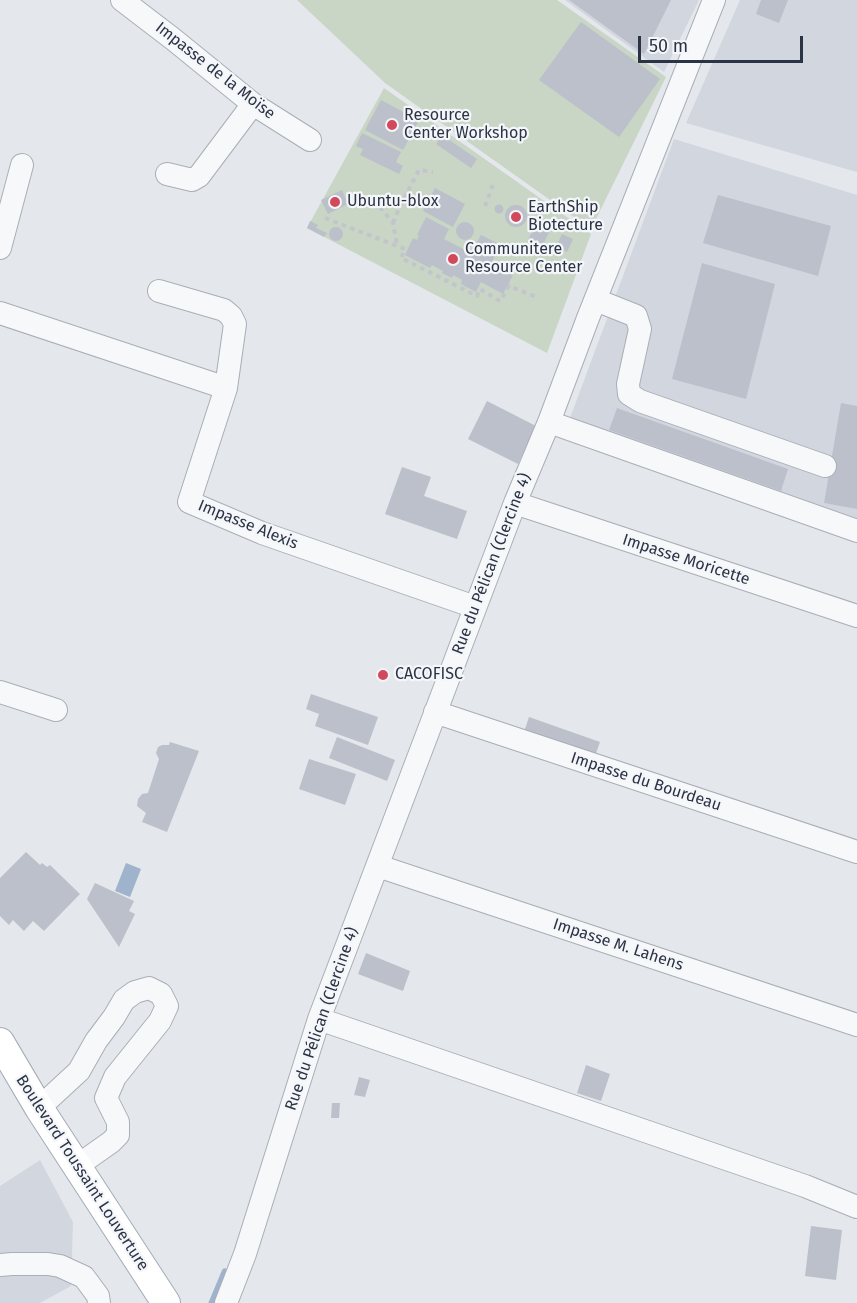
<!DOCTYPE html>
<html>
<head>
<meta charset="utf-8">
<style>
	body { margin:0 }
	#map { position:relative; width:857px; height:1303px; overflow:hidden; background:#e4e7ec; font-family:"Fira Sans",sans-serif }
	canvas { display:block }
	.scale { position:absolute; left:638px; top:36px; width:165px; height:27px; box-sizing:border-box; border:3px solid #2b3445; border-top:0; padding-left:8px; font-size:18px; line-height:21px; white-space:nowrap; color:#2b3445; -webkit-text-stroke:4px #f4f6f9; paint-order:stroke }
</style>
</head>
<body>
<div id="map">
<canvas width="857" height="1303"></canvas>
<div class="scale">50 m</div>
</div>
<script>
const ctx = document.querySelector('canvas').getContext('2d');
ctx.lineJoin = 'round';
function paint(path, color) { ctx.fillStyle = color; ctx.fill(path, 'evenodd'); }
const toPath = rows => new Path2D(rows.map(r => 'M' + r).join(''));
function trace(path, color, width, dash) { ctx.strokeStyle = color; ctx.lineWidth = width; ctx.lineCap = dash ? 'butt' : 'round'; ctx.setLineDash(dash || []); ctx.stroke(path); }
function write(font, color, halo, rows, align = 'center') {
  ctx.font = font + ' "Fira Sans",sans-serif'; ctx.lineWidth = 4.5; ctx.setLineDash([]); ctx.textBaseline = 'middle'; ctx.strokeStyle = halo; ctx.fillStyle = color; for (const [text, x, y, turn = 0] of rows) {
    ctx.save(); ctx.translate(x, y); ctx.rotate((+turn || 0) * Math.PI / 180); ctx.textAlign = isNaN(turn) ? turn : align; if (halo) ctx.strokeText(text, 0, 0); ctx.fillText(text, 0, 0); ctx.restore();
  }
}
const built = toPath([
	[565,0,699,0,664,72],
	[740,0,857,0,857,172,686,123],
	[674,139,857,195,857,521,570,418],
	[40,1160,73,1222,71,1286,40,1303,0,1303,0,1186]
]);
const green = toPath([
	[297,0,557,0,666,77,591,229,385,83],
	[384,88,591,234,547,353,307,228]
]);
const water = toPath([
	[126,863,141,869,130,897,115,891]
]);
const stream = toPath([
	[212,1303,225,1272]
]);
const building = toPath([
	[569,0,671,0,644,54],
	[761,0,788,0,779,23,756,14],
	[581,22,660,79,619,137,539,80],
	[381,100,419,120,403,150,365,130],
	[362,133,401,152,396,162,403,166,399,174,360,155,363,149,356,146],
	[442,135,477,159,471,168,436,144],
	[435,188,465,204,453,227,423,211],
	[342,190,348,204,328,214,321,200],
	[718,195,831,226,818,276,703,243],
	'494.5 209a4.5 4.5 0 1 1 9 0a4.5 4.5 0 1 1-9 0Z',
	'505 216a11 11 0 1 1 22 0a11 11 0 1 1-22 0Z',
	[426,217,449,229,444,239,471,253,481,235,501,245,491,263,513,275,503,294,481,282,476,292,461,284,462,280,453,275,452,278,442,273,443,271,432,265,430,268,405,255,413,238,417,240,419,235,417,235],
	[538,219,552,226,542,247,528,240],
	[310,221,318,225,316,228,327,233,324,237,307,228],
	'456 231a9 9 0 1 1 18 0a9 9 0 1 1-18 0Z',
	'329 234a7 7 0 1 1 14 0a7 7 0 1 1-14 0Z',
	[562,234,573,239,567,252,556,247],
	[702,263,775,284,746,399,672,379],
	[487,401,536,426,518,464,468,439],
	[841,403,857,406,857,509,824,503],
	[617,408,788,469,781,491,609,430],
	[402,467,431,477,424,496,467,511,457,539,385,514],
	[311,694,378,717,368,745,315,726,319,714,306,709],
	[529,717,600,742,595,756,524,732],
	[337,737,395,760,387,781,329,758],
	[170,742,199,751,167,832,142,822,146,813,137,806,138,799,142,794,148,793,159,759,156,753,158,747,162,745,169,745],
	[309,759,356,774,345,805,299,789],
	[26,852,40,865,42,863,47,867,50,865,80,894,44,931,33,921,24,931,13,920,9,925,0,916,0,878],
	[95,883,134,901,129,911,135,914,119,947,87,899],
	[366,953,410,971,403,991,358,974],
	[586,1065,610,1074,601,1101,577,1093],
	[359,1077,370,1080,365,1097,354,1095],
	[332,1103,340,1103,339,1118,331,1118],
	[811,1226,842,1230,836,1280,805,1276]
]);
const path = toPath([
	[485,206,494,182],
	[380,207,393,223,397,245],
	[325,218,405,249,401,258,477,296,480,289,500,301,509,286,539,298],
	[393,223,400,206,419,170,433,172]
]);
const minor = toPath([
	[122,0,173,39,253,104,310,140],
	[167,174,192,180,199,176,253,104],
	[0,248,22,165],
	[159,291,224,310,231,316,235,324,226,388],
	[596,300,636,316,640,329,628,384,629,394,640,401,825,466],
	[0,313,226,388,189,502,262,533,475,607],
	[549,422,857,531],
	[515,503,857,616],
	[0,692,56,710],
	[435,712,857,852],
	[378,866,857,1025],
	[319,1019,805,1186,857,1207],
	[39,1108,79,1071,96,1041,114,1017,124,1000,135,992,149,988,161,994,167,1006,160,1021,115,1077,106,1098,118,1122,118,1135,111,1142,77,1166],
	[0,1265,12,1264,48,1264,60,1266,84,1277,98,1296,99,1303],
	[226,1303,245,1254,319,1019,515,503,549,422,588,318,714,0]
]);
const major = toPath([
	[0,1042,39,1108,166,1303]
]);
const markers = [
	[392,125,6,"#d1495b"],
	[335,202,6,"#d1495b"],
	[516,217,6,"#d1495b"],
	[453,259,6,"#d1495b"],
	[383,675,6,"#d1495b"]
];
const streetNames = [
	["Impasse de la Moïse",215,71,38],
	["Impasse Alexis",248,525,22],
	["Impasse Moricette",686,560,18],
	["Rue du Pélican (Clercine 4)",492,564,-69],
	["Impasse du Bourdeau",646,782,18],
	["Impasse M. Lahens",618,945,18],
	["Rue du Pélican (Clercine 4)",322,1019,-71],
	["Boulevard Toussaint Louverture",82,1173,57]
];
const poiNames = [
	["Resource",404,116],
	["Center Workshop",404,134],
	["Ubuntu-blox",347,202],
	["EarthShip",528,208],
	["Biotecture",528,226],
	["Communitere",465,250],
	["Resource Center",465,268],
	["CACOFISC",395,675]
];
paint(built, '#d2d6de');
paint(green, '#c9d6c5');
paint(water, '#9fb4cc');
trace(stream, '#9fb4cc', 7);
paint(building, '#bbc0ca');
trace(minor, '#a9aeb7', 24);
trace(major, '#a3abb8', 30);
trace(path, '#c2c5cb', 4, [4.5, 4.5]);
trace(minor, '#f7f8fa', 22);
trace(major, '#fff', 28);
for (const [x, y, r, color] of markers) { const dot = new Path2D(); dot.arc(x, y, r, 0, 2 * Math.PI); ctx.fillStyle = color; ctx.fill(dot); trace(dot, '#f4f6f9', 2); }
write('16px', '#2b3445', '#f4f6f9', streetNames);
write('16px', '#2b3445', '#f4f6f9', poiNames, 'left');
</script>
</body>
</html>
